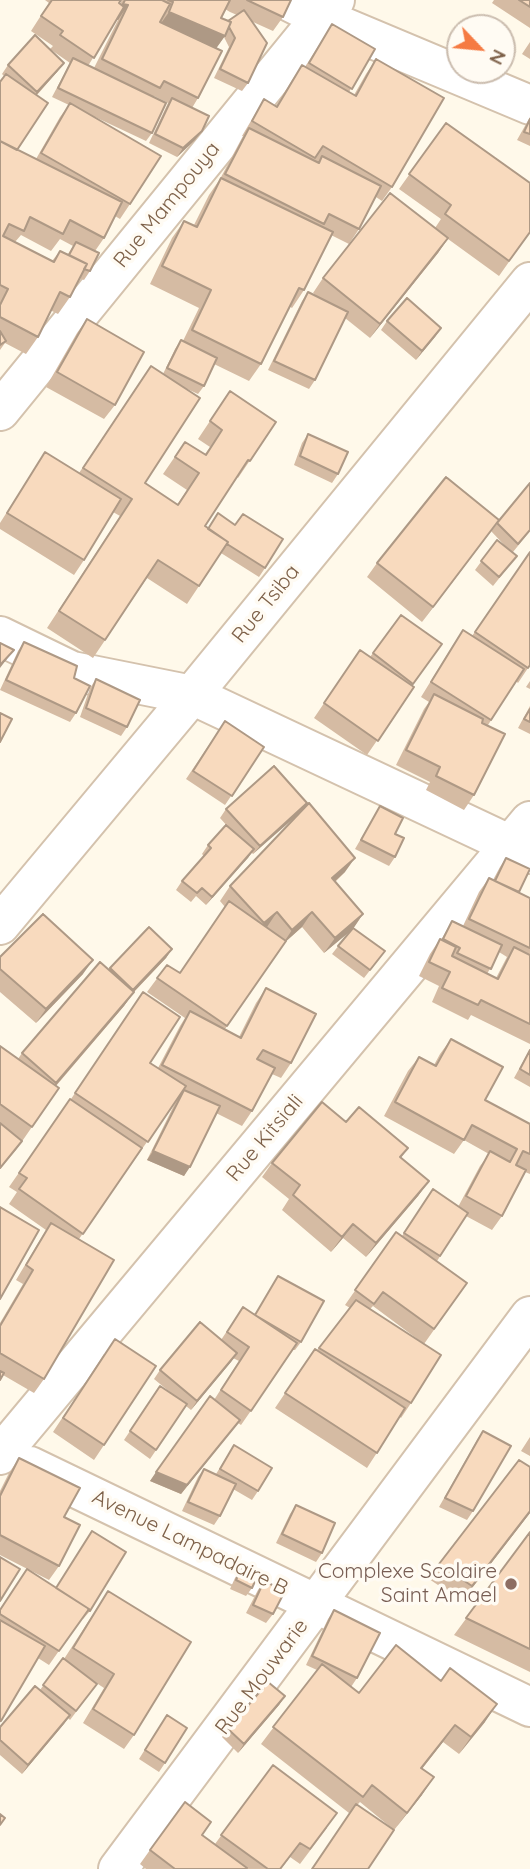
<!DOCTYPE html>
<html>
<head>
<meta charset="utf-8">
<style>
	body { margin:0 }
	#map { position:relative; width:530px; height:1869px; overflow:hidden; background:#fff9ea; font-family:Quicksand,sans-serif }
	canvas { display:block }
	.north { position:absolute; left:446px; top:14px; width:70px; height:70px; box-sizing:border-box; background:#fffbf3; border:2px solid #cbbdaf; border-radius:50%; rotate:116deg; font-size:19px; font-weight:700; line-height:28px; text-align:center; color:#7e6149 }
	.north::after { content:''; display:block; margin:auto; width:24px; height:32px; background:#f57b43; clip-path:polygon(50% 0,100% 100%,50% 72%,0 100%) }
</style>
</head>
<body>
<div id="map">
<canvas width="530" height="1869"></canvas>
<div class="north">N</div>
</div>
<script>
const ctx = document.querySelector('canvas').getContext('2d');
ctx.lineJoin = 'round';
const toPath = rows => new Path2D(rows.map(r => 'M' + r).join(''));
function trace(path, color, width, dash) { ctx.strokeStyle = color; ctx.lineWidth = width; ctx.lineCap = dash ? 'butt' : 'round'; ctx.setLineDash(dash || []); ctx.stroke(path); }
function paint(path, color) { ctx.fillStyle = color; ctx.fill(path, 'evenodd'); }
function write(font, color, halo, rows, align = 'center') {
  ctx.font = font + ' Quicksand,sans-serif'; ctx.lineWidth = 7; ctx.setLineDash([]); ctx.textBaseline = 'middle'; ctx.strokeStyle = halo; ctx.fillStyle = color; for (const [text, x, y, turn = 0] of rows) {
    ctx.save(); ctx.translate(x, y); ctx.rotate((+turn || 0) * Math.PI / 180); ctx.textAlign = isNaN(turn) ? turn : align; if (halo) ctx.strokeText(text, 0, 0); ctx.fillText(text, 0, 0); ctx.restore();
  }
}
const street = toPath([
	[286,0,320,17,530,105],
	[0,411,335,0],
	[0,636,72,671,192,695,530,854],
	[0,925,192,695,530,282],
	[0,1455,530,821],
	[30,1466,530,1707],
	[118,1869,530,1316]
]);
const wall = toPath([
	[45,0,121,0,119,3,120,4,122,0,291,0,283,17,273,31,253,22,248,83,242,91,214,78,229,47,224,37,216,48,198,98,192,108,202,131,195,140,177,157,149,143,168,103,154,96,152,133,146,141,95,117,130,204,120,219,115,216,104,238,95,251,90,271,84,280,79,278,70,297,58,314,50,310,38,337,26,354,5,343,0,350,0,82,4,76,2,74,8,65,64,63,57,72,37,95,17,150,36,159,60,117,69,105,52,97,70,63,50,49,53,46,31,31,49,3],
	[225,9,230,12,237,15,228,21,221,18],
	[117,19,118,20,94,68,88,66],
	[21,235,51,251,60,239,73,246,68,254,60,251,52,261,15,242],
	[494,0,530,0,530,28,492,3],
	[332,24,375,49,349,92,354,95,366,74,376,59,392,187,382,201,376,197,359,229,349,244,331,235,304,290,292,308,289,306,261,364,249,381,214,364,204,386,198,394,185,388,145,483,177,505,187,490,163,474,185,442,205,454,210,447,198,439,230,391,276,422,238,478,237,477,205,526,208,528,218,513,265,568,259,577,221,553,187,604,147,578,93,658,47,628,120,516,113,512,84,560,74,575,0,529,0,523,45,452,79,473,151,366,163,374,175,349,181,340,183,341,199,308,150,284,172,238,184,221,194,225,209,195,220,179,243,136,242,136,264,99,276,106,292,80,302,65,305,67],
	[530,42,530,59,522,54],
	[530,117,530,146,517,140],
	[446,123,530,232,499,276,448,239,438,253,370,338,345,318,315,380,309,389,268,370,302,301,308,292,318,297,313,293,323,278,435,228,441,219,399,189],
	[87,319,115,405,104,419,46,387,77,333],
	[387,321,441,328,416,360,381,330],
	[308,434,338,474,332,483,294,465,302,443],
	[530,483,530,531,513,552,517,556,493,586,475,570,497,540,508,549,491,531],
	[499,520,422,622,367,577,377,563],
	[530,552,528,668,518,683,516,681,488,725,474,795,464,810,426,790,430,782,396,765,424,709,429,702,421,697,453,645,463,630,472,636],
	[401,615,442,644,412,686,414,687,367,755,314,718,360,650,370,657],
	[24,642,74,678,76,713,70,722,0,690,18,651],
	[96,679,127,727,121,736,80,717,90,688],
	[530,681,530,689,526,687],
	[530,706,530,734,518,728],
	[225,721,264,747,225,805,186,779],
	[307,803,253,854,251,852,206,905,196,896,191,902,176,890,182,881,204,856,202,854,208,845,229,828,220,818,226,809],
	[380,806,395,834,395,857,389,866,355,849],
	[506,858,519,892,530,898,530,1044,471,1015,468,1020,432,1002,439,986,419,976,430,954,440,939,441,940,452,921,463,926,479,892,489,878,493,880,500,867],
	[499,952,507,957,496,978,487,974],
	[345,872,335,882,363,914,353,928,385,951,364,978,332,954,351,930,324,953,302,927,285,942,225,1029,239,1037,256,1003,266,988,291,1063,281,1078,272,1074,252,1111,242,1126,216,1113,184,1176,147,1160,177,1099,79,1239,44,1379,34,1393,3,1375,0,1380,0,1323,23,1284,16,1280,46,1230,9,1204,17,1192,9,1187,70,1099,71,1099,143,992,150,1063,158,1068,180,1026,185,1018,147,992,167,965,180,973,225,907,220,901,230,886],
	[149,927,172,949,166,958,134,992,124,1006,56,1086,59,1088,16,1150,0,1169,0,1046,18,1059,22,1053,109,969],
	[0,957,83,974,36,1023,0,992],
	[451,1039,485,1100,530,1124,530,1174,525,1172,502,1216,492,1230,466,1216,437,1261,467,1283,424,1344,373,1306,370,1309,411,1403,401,1418,400,1417,367,1468,275,1408,315,1349,317,1350,350,1308,345,1305,396,1232,402,1236,433,1189,458,1207,480,1166,489,1154,464,1140,454,1154,384,1116,408,1071,419,1057,434,1065,440,1054],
	[530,1049,530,1087,514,1078],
	[346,1122,408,1148,401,1158,429,1181,418,1196,366,1257,343,1238,331,1252,282,1210,289,1199,262,1177,272,1163],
	[278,1276,301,1342,295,1350,293,1350,241,1425,238,1423,181,1494,150,1481,214,1400,239,1361,233,1358,191,1410,186,1406,150,1459,124,1440,160,1386,171,1393,154,1379,160,1370,221,1340,243,1307,255,1315],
	[104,1354,104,1445,94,1460,53,1432],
	[483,1431,473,1511,467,1520,439,1507,477,1440],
	[530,1437,530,1456,521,1451],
	[234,1445,258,1491,252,1500,233,1489,220,1516,214,1525,182,1511,198,1477,204,1469,216,1474],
	[19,1458,64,1517,59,1566,49,1580,0,1555,0,1491,9,1473],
	[530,1467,530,1513,462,1601,429,1579,439,1564],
	[296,1505,322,1553,316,1562,276,1543,290,1514],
	[530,1532,530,1672,454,1635],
	[27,1569,90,1611,83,1619,82,1618,49,1665,38,1658,0,1723,0,1609],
	[241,1569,252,1588,246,1596,230,1589,235,1578],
	[264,1581,273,1614,266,1623,246,1613,258,1590],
	[108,1591,134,1735,124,1749,83,1723,104,1688,95,1682,97,1684,70,1720,68,1718,22,1774,0,1755,0,1727,40,1690,63,1658,64,1659],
	[334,1610,357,1678,351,1687,359,1693,485,1722,459,1754,443,1742,422,1769,422,1795,394,1830,360,1802,349,1813,261,1744,317,1670,306,1665,328,1619],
	[285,1696,279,1705,238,1753,222,1737,228,1729],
	[161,1724,165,1763,159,1772,139,1759],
	[273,1765,327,1828,300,1864,290,1857,281,1869,146,1869,140,1864,150,1850,202,1835,215,1844]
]);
const shadedWall = toPath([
	[123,4,128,5,118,20,113,18],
	[169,12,225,36,215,50,159,26],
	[64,63,57,72,31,101,37,92],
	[202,131,195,140,177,157,183,148],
	[448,238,438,253,370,338,380,324],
	[441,328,435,337,416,360,422,351],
	[499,520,489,534,422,622,433,607],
	[14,650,3,664,0,668,0,665],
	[307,803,301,812,253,854,260,846],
	[254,849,248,858,206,905,212,897],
	[355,858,345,872,322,893,332,878],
	[277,912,267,927,254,938,264,923],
	[312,912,302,927,282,945,292,930],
	[363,914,353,929,324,953,335,938],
	[172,949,166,958,127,999,133,990],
	[93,960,83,974,36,1023,46,1009],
	[134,992,124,1006,46,1097,56,1083],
	[153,1151,190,1167,184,1176,147,1160],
	[429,1181,418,1196,366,1257,376,1243],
	[353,1224,343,1238,331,1252,342,1237],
	[237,1353,231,1362,191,1410,197,1401],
	[240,1420,181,1494,150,1481,156,1472],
	[530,1511,530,1513,462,1601,472,1586],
	[285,1696,279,1705,238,1753,244,1744],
	[497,1704,485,1722,459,1754,471,1737],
	[70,1715,64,1724,22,1774,28,1765],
	[455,1725,443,1742,409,1785,421,1768],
	[434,1777,422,1795,394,1830,407,1813]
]);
const building = toPath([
	[52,0,121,0,119,3,124,7,94,58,60,35,63,31,41,16,52,0],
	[125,0,162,0,170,4,160,22,222,51,198,98,164,81,160,88,102,59,128,5,123,4,125,0],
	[168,0,230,0,221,18,231,22,225,36,169,12,173,2,168,0],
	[247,0,291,0,283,17,247,0],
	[519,0,530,0,530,7,519,0],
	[244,10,267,43,248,83,220,69,235,38,229,27,231,22,228,21,244,10],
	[332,24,375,49,352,89,309,63,332,24],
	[35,35,64,63,37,92,8,65,35,35],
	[73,58,166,103,152,133,58,88,73,58],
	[376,59,444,98,392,187,323,146,315,158,252,121,264,99,277,107,302,65,356,96,376,59],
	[6,74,48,103,17,150,0,141,0,82,6,74],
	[172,98,209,116,202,131,183,148,155,134,172,98],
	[70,103,161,156,130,204,41,153,70,103],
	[530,119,530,134,524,132,530,119],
	[446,123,530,183,530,232,509,261,445,214,451,205,409,174,446,123],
	[249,128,319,163,322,156,381,186,359,229,329,214,324,224,225,174,249,128],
	[0,141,122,202,104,238,70,220,63,234,30,217,24,231,9,224,3,236,54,262,60,251,87,264,70,297,60,292,38,337,0,317,0,305,8,289,0,285,0,141],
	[221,178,333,232,304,290,299,288,261,364,192,330,211,290,162,266,184,221,197,227,221,178],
	[390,193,448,238,380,324,323,278,390,193],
	[76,242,99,253,90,271,84,269,87,264,69,255,76,242],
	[308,292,348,312,315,380,274,361,308,292],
	[407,298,441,328,422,351,387,321,407,298],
	[87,319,144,352,115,405,57,372,87,319],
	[0,331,6,341,0,345,0,331],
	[181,340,217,358,204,386,167,368,181,340],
	[151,366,200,398,145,483,178,505,199,473,175,457,185,442,206,455,222,430,210,421,230,391,276,422,250,461,248,460,205,526,228,542,199,586,158,560,105,640,59,611,132,499,83,468,151,366],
	[308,434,348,452,338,474,300,456,308,434],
	[45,452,121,499,84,560,7,513,45,452],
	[446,477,499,520,433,607,377,563,446,477],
	[530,483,530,530,518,544,497,523,530,483],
	[218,513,235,525,243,514,283,539,265,568,227,544,228,542,208,529,218,513],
	[497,540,517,556,499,577,481,561,497,540],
	[530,552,530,665,528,668,475,632,530,552],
	[401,615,442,644,413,684,373,653,401,615],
	[463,630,524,669,491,720,431,682,463,630],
	[24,642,77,666,74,678,90,686,76,713,6,680,24,642],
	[0,643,14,650,0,665,0,643],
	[360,650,414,687,378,741,324,703,360,650],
	[96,679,140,700,127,727,86,708,96,679],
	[434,694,483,719,482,723,505,734,474,795,436,776,440,767,406,750,434,694],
	[530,709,530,722,524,719,530,709],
	[0,713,12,719,0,742,0,713],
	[225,721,264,747,232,796,193,771,225,721],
	[274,766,307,803,260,846,226,809,274,766],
	[309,803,355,858,332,878,363,914,335,938,312,912,292,930,277,912,264,923,230,886,309,803],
	[380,806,403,818,395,834,404,838,395,857,361,840,380,806],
	[226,825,254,849,212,897,202,888,197,893,182,881,211,848,208,845,226,825],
	[506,858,530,869,519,892,495,881,506,858],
	[489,878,530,898,530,948,469,919,489,878],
	[229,901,286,941,227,1026,157,978,167,965,180,973,229,901],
	[43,914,93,960,46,1009,0,969,0,957,43,914],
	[452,921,502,945,491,969,457,953,460,948,443,939,452,921],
	[149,927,172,949,133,990,110,968,149,927],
	[353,928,385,951,370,970,338,946,353,928],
	[440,939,456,947,452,956,498,979,514,947,530,955,530,1024,481,1000,478,1005,442,988,450,972,429,962,440,939],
	[100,962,134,992,56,1083,22,1053,100,962],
	[266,988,316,1014,291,1063,263,1050,257,1059,275,1068,252,1111,162,1065,190,1011,241,1038,266,988],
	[143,992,180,1017,150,1063,186,1086,148,1142,75,1093,143,992],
	[451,1039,503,1067,485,1100,530,1124,530,1154,523,1151,516,1165,526,1170,502,1216,466,1196,490,1151,510,1162,517,1149,472,1125,464,1140,395,1102,419,1057,436,1066,451,1039],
	[0,1046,59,1088,32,1127,0,1104,0,1046],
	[530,1050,530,1075,520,1069,530,1050],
	[184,1090,220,1106,190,1167,153,1151,184,1090],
	[70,1099,142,1148,83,1234,19,1189,27,1178,19,1173,70,1099],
	[322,1102,346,1122,359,1107,408,1148,400,1157,429,1181,376,1243,353,1224,342,1237,293,1195,300,1185,272,1163,322,1102],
	[0,1123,22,1141,0,1168,0,1123],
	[433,1189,468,1213,440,1256,404,1233,433,1189],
	[0,1207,39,1230,0,1299,0,1207],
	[51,1223,114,1260,44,1379,0,1353,0,1326,33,1270,26,1265,51,1223],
	[396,1232,467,1283,434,1329,383,1292,374,1304,355,1290,396,1232],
	[278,1276,324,1301,301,1342,255,1315,278,1276],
	[356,1300,441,1355,411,1403,319,1348,356,1300],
	[243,1307,297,1343,251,1411,221,1390,249,1347,227,1332,243,1307],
	[200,1322,237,1353,197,1401,160,1370,200,1322],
	[115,1339,156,1366,104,1445,63,1418,115,1339],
	[315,1349,405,1408,377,1453,285,1393,315,1349],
	[0,1371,4,1373,0,1380,0,1371],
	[160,1386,187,1404,156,1450,130,1431,160,1386],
	[210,1396,240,1420,187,1485,156,1472,210,1396],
	[483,1431,511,1446,473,1511,445,1498,483,1431],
	[234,1445,272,1468,258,1491,220,1469,234,1445],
	[19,1458,80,1488,64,1517,80,1525,59,1566,0,1535,0,1496,19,1458],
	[519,1460,530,1467,530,1511,472,1586,439,1564,519,1460],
	[204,1469,236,1484,220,1516,188,1502,204,1469],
	[296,1505,335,1523,322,1553,282,1534,296,1505],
	[92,1531,126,1552,90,1611,88,1610,89,1609,56,1588,92,1531],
	[530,1532,530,1649,466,1618,530,1532],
	[0,1557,20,1569,0,1601,0,1557],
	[27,1569,89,1609,59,1651,0,1614,0,1610,27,1569],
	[241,1569,257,1577,252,1588,236,1580,241,1569],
	[264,1581,285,1591,273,1614,253,1605,264,1581],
	[108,1591,191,1642,134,1735,93,1709,114,1674,73,1648,108,1591],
	[334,1610,380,1633,357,1678,312,1656,334,1610],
	[0,1620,45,1646,1,1721,0,1721,0,1620],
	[396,1645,441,1681,450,1668,497,1704,471,1737,455,1725,421,1768,434,1777,407,1813,372,1785,363,1797,273,1727,322,1664,359,1693,396,1645],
	[63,1658,97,1684,76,1711,43,1685,63,1658],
	[268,1682,285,1696,244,1744,228,1729,268,1682],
	[35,1686,70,1715,28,1765,0,1740,0,1727,35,1686],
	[167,1715,187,1728,165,1763,145,1750,167,1715],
	[273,1765,337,1813,310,1849,300,1843,280,1869,268,1869,221,1835,273,1765],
	[185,1802,211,1822,202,1835,247,1868,246,1869,175,1869,150,1850,185,1802],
	[356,1804,394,1830,368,1869,312,1869,356,1804],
	[0,1814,5,1818,0,1825,0,1814]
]);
const markers = [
	[511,1584,7,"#8d6e63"]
];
const streetNames = [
	["Rue Mampouya",167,205,-51],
	["Rue Tsiba",266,604,-51],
	["Rue Kitsiali",265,1138,-50],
	["Avenue Lampadaire B",190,1543,26],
	["Rue Mouwarie",262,1677,-53]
];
const educationNames = [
	["Complexe Scolaire",497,1572],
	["Saint Amael",497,1596]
];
trace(street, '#d4c2ad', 42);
trace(street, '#fff', 38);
paint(wall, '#d5bba3');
paint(shadedWall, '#ae9985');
paint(building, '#f8dabe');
trace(building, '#ae9985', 2);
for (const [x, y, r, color] of markers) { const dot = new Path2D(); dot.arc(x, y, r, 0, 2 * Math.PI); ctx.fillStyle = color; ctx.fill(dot); trace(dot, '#fffbf3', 2.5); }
write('21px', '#7e6149', '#fffbf3', streetNames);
write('21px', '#785e54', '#fffbf3', educationNames, 'right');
</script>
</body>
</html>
